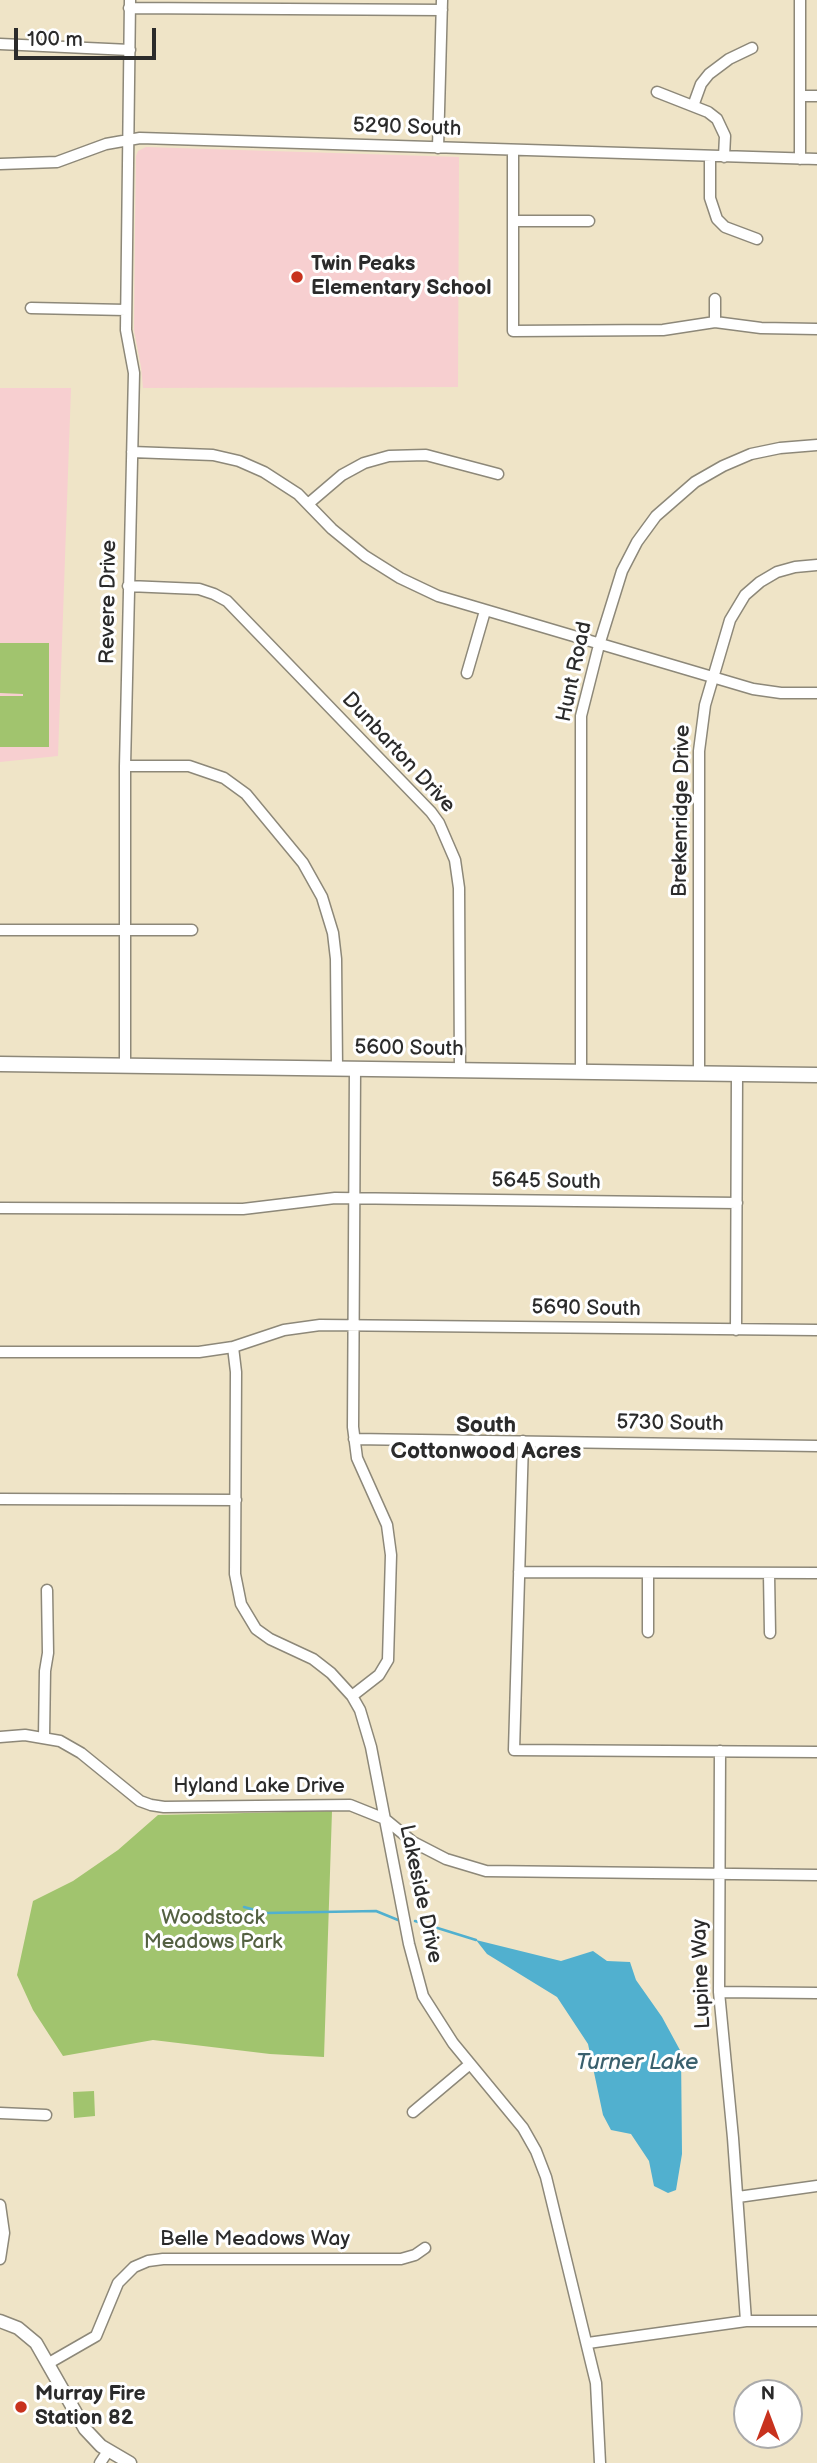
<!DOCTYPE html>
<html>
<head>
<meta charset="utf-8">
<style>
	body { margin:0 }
	#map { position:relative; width:817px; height:2463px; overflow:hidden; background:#efe4c7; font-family:"Balsamiq Sans",sans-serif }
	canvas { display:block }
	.north { position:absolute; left:733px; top:2379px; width:70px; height:70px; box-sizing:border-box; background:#fff; border:2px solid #aaa; border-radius:50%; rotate:0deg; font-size:19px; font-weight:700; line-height:28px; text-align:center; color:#2b2b2b }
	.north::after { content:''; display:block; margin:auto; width:24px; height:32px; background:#c8321e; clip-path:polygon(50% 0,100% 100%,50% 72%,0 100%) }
	.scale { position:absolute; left:14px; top:28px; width:142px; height:32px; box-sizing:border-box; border:4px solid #2b2b2b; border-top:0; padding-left:9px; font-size:21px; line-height:24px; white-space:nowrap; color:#2b2b2b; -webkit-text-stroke:5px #fff; paint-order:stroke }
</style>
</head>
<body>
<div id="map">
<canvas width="817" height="2463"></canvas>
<div class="north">N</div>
<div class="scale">100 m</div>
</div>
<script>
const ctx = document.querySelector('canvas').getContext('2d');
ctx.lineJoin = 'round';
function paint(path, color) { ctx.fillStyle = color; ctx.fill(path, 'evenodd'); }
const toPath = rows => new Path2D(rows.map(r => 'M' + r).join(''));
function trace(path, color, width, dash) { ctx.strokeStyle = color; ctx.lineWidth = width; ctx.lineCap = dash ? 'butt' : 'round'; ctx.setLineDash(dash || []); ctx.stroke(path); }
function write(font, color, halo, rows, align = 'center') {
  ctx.font = font + ' "Balsamiq Sans",sans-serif'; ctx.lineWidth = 6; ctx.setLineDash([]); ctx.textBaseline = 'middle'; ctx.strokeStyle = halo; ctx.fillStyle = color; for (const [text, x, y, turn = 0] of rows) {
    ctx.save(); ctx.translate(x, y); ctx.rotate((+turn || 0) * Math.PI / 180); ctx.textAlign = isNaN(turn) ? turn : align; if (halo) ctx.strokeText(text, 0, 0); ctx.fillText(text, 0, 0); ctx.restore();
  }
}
const built = toPath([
	[146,147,459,157,458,387,143,388,141,367,134,330,135,225,136,156,138,151],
	[0,388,71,388,58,756,0,762]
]);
const green = toPath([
	[0,643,49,643,49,747,0,747,0,696,23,696,23,694,0,693],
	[332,1811,324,2057,270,2054,153,2040,63,2056,33,2010,17,1975,33,1901,73,1881,118,1850,158,1815],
	[94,2091,95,2116,74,2118,73,2092]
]);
const water = toPath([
	[476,1940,561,1961,593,1951,607,1961,630,1962,636,1980,662,2017,681,2052,682,2154,676,2190,668,2193,654,2186,649,2161,631,2134,611,2130,603,2115,588,2044,557,1997,487,1954]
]);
const stream = toPath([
	[244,1907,266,1913,376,1911,398,1920],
	[415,1921,476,1940]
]);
const minor = toPath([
	[800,0,800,159],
	[129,8,442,10],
	[0,44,130,50],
	[657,92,708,112,717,119,725,136,724,157],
	[800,96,817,96],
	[693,106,701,84,709,74,729,59,752,48],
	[438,148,442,0],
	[513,150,513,331,663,330,715,322,761,328,817,329],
	[710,156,710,198,717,219,725,227,757,239],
	[0,164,57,162,106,144,140,138,817,159],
	[513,221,589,221],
	[715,299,715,322],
	[31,308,126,310],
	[132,452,213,455,239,461,264,472,298,494,332,529,365,556,400,578,438,596,753,689,781,693,817,693],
	[308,504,342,475,364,463,389,456,426,455,498,474],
	[128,586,199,589,214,594,227,601,431,812,439,823,455,860,459,888,460,1070],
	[467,673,485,611],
	[125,766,189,766,224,778,246,794,303,863,322,897,333,933,336,959,337,1069],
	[0,930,192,930],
	[125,1066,125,766,134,373,126,330,130,0],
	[581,1072,581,716,599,645,622,571,637,542,656,516,695,482,723,466,751,454,780,448,817,445],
	[699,1074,699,751,705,705,730,620,745,595,760,582,777,572,795,567,817,565],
	[0,1208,243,1209,335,1198,737,1203],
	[736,1330,737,1074],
	[233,1347,236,1372,235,1574,241,1604,256,1629,270,1639,313,1659,331,1673,352,1696,360,1710,371,1747,409,1944,423,1996,453,2043,523,2128,536,2151,546,2177,596,2383,600,2463],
	[0,1352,199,1352,233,1347,284,1330,320,1325,817,1330],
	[354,1439,817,1446],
	[523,1441,514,1750,817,1752],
	[0,1499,236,1500],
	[519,1572,817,1573],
	[648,1573,648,1632],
	[769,1574,770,1633],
	[352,1696,379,1675,388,1660,391,1555,387,1525,357,1458,353,1427,355,1069],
	[0,1737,25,1735,60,1741,81,1753,140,1801,151,1805,164,1807,350,1805,385,1819,413,1842,446,1859,486,1871,817,1875],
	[44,1737,45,1671,48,1653,47,1590],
	[720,1751,719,1992,733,2138,746,2321],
	[719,1992,817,1993],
	[413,2112,470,2064],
	[0,2113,46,2115],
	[738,2197,817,2186],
	[0,2205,4,2233,0,2259],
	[588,2343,746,2321,817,2321],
	[49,2363,96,2336,118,2283,134,2267,148,2261,163,2259,401,2259,415,2255,425,2248],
	[100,2463,108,2451]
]);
const tertiary = toPath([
	[0,2321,18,2328,36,2343,85,2429,101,2446,130,2463]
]);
const secondary = toPath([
	[0,1064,817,1075]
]);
const markers = [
	[297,277,7,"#c8321e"],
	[21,2407,7,"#c8321e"]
];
const streetNames = [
	["5290 South",407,128,2],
	["Revere Drive",109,602,-89],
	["Hunt Road",575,672,-78],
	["Dunbarton Drive",398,753,47],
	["Brekenridge Drive",682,811,-89],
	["5600 South",409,1049,1],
	["5645 South",546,1182,1],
	["5690 South",586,1309,1],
	["5730 South",670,1424,1],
	["Hyland Lake Drive",259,1787],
	["Lakeside Drive",420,1894,78],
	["Lupine Way",702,1974,-92],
	["Belle Meadows Way",255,2240]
];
const poiNames = [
	["Twin Peaks",311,265],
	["Elementary School",311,289],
	["Murray Fire",35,2395],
	["Station 82",35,2419]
];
const parkNames = [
	["Woodstock",213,1919],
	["Meadows Park",213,1943]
];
const neighbourhoodNames = [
	["South",486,1426],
	["Cottonwood Acres",486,1452]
];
const waterNames = [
	["Turner Lake",637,2063]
];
paint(built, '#f7cfd0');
paint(green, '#a1c46e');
paint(water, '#51b0cf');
trace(stream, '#51b0cf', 2.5);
trace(minor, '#8d8879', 13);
trace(tertiary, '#8d8879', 15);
trace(secondary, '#8d8879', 17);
trace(minor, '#fff', 10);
trace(tertiary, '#fff', 12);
trace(secondary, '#fff', 14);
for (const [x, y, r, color] of markers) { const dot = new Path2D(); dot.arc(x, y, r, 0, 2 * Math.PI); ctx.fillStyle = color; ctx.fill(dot); trace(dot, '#fff', 2.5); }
write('21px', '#2b2b2b', '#fff', streetNames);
write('bold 21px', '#2b2b2b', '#fff', poiNames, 'left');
write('21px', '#546142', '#fff', parkNames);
write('bold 23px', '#2b2b2b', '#fff', neighbourhoodNames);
write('italic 23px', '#3a606d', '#fff', waterNames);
</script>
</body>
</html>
